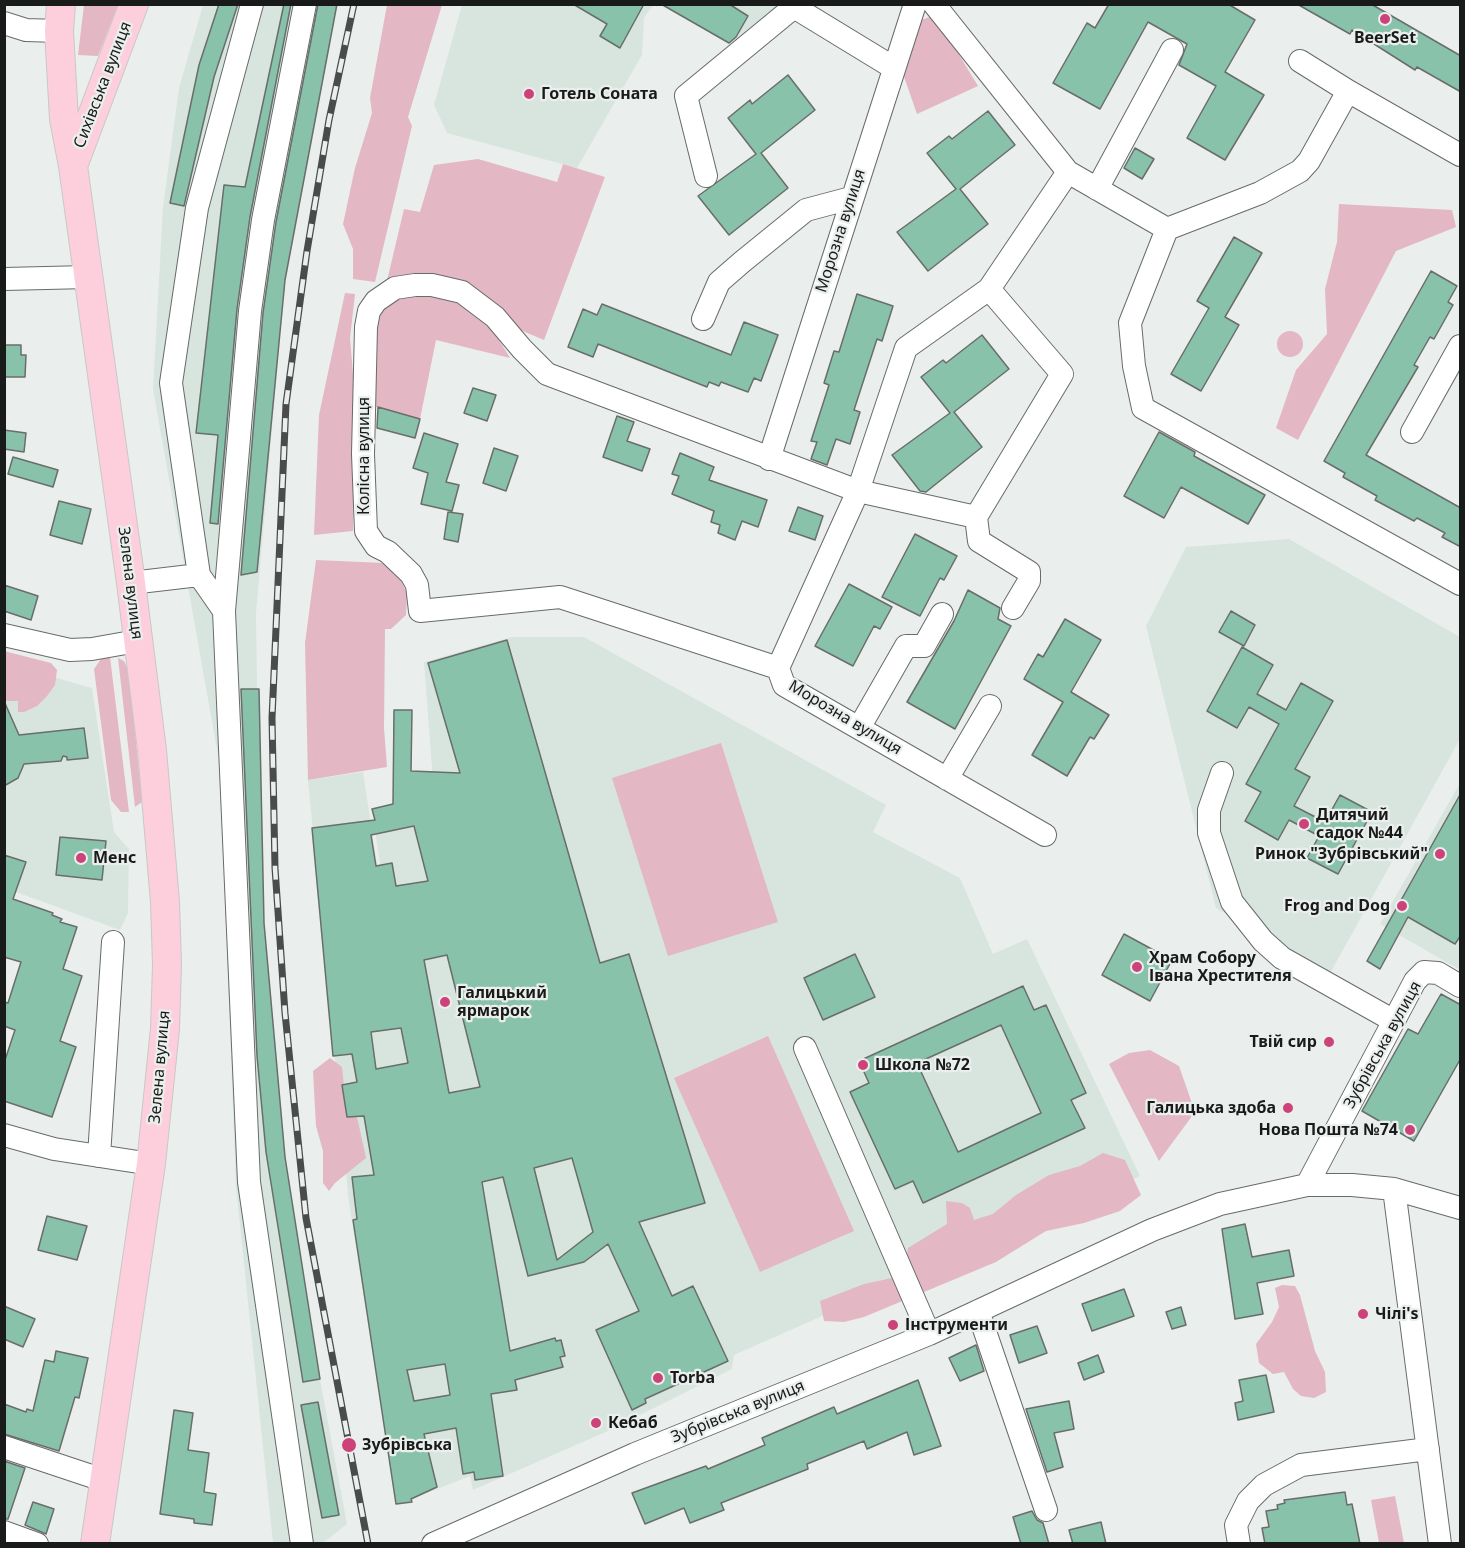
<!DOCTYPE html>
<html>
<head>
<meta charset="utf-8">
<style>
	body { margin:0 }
	#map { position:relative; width:1465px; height:1548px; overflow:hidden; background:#eaefed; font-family:"Noto Sans",sans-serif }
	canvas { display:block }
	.frame { position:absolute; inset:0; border:6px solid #191b1a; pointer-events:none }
</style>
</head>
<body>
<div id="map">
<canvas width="1465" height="1548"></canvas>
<div class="frame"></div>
</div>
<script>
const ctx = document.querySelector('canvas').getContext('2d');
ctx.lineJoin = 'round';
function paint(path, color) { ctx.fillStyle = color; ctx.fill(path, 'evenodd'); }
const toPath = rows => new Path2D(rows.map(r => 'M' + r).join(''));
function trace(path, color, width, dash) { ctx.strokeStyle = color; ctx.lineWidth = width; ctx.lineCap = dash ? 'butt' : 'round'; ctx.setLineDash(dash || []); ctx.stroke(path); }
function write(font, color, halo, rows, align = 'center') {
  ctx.font = font + ' "Noto Sans",sans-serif'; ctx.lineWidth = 4.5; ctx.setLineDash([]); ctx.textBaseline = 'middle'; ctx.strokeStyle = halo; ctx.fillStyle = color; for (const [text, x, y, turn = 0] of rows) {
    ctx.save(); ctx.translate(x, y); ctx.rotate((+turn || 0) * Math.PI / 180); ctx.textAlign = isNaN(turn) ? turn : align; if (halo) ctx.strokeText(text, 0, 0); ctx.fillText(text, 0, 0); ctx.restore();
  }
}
const built = toPath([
	[203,5,337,5,285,280,256,614,261,927,282,1176,347,1524,323,1543,273,1543,236,1187,220,767,153,389,163,207,179,88],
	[462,5,653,5,644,18,642,55,577,168,447,133,434,105],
	[661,5,785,5,732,45],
	[1289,539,1460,637,1460,739,1328,977,1216,908,1146,626,1186,547],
	[512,637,584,637,886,805,873,832,960,878,993,954,1027,939,1140,1176,734,1355,732,1369,608,1431,473,1490,470,1476,397,1505,349,1203,308,780,363,772,461,1416,372,809,434,795,424,662],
	[4,663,92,688,114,832,129,849,128,913,120,930,5,888],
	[1460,783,1460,970,1380,924]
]);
const green = toPath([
	[84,5,118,5,98,56,78,55],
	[387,5,442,5,408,117,412,126,375,282,353,279,353,249,343,224,355,168,372,113,370,98],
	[935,15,978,86,917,114,902,71,921,20],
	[478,159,557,182,563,164,605,177,544,340,513,327,496,308,386,285,404,209,420,212,434,165],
	[1339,204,1452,210,1456,227,1396,251,1298,440,1276,428,1296,370,1327,334,1325,289,1337,242],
	[345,293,355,294,350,338,355,398,353,531,314,535,319,415],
	[398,295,461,298,482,312,510,358,436,340,420,419,373,406,377,321,384,306],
	'1277 344a13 13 0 1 1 26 0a13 13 0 1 1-26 0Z',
	[316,560,384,563,399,576,407,594,406,615,391,629,385,629,384,728,387,767,308,780,305,643],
	[4,651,51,663,57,670,55,685,47,696,37,706,24,712,18,712,18,701,5,701],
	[103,656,110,657,129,812,121,812,111,800,94,669],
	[118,658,124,661,129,672,142,802,135,807],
	[721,743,778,922,668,956,612,778],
	[768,1036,854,1231,760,1272,674,1078],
	[1150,1050,1179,1066,1195,1112,1159,1161,1109,1064,1129,1053],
	[330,1058,342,1067,344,1086,358,1121,366,1158,335,1183,329,1191,323,1183,323,1151,316,1126,313,1071],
	[1103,1153,1125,1160,1141,1195,1120,1211,1084,1223,1046,1231,996,1262,864,1317,844,1322,824,1321,820,1301,864,1284,892,1278,905,1266,908,1248,947,1224,946,1201,962,1203,970,1208,974,1220,993,1214,1016,1195,1049,1175,1080,1166],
	[1282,1285,1295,1286,1300,1295,1315,1351,1325,1372,1326,1392,1314,1398,1301,1396,1293,1389,1284,1372,1273,1374,1259,1363,1256,1344,1272,1322,1279,1307,1275,1288],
	[1395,1496,1404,1543,1379,1543,1371,1500]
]);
const building = toPath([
	[219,4,238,4,214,77,184,206,170,203,199,65,219,4],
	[284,4,291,4,250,217,237,309,218,524,210,523,218,435,196,433,224,185,245,187,284,4],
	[318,4,337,4,285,280,257,572,241,575,263,313,276,222,318,4],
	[573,4,644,4,620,48,600,36,607,24,573,4],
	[661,4,729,4,748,16,736,37,729,43,661,4],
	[1109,4,1228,4,1255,20,1225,72,1264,95,1225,160,1187,138,1216,86,1179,65,1187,44,1148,22,1100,109,1053,83,1087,23,1095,28,1109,4],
	[1297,4,1371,4,1461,56,1461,92,1417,67,1415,70,1352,30,1350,34,1297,4],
	[788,75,815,110,761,153,788,188,729,235,698,196,756,154,728,118,750,100,752,104,788,75],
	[988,111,1015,145,960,189,988,224,928,271,897,232,956,189,927,153,949,136,952,139,988,111],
	[1135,148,1154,159,1142,179,1124,168,1135,148],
	[1234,237,1262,253,1225,317,1239,325,1201,391,1171,374,1209,308,1197,301,1234,237],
	[1431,271,1457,286,1448,302,1453,305,1434,339,1430,337,1414,365,1418,367,1366,455,1459,507,1461,505,1461,547,1442,537,1445,533,1417,518,1414,521,1375,500,1377,496,1343,477,1345,473,1324,461,1431,271],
	[857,294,893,306,882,341,877,339,854,410,860,412,850,444,836,439,827,465,811,459,817,442,811,441,829,385,824,383,834,351,839,352,857,294],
	[602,304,731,355,744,322,778,335,761,381,754,378,748,392,721,382,719,386,709,382,707,387,598,344,593,357,568,347,583,309,597,315,602,304],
	[982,335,1009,369,954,412,982,447,926,492,920,491,892,455,950,413,921,377,943,360,946,363,982,335],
	[4,345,21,345,21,355,26,355,25,377,4,377,4,345],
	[473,388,496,395,487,421,464,413,473,388],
	[378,407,420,419,415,438,377,428,378,407],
	[617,416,634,422,627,441,650,449,642,471,603,457,617,416],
	[4,430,26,433,24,452,4,449,4,430],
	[1159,432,1195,452,1194,456,1265,495,1248,524,1181,487,1164,518,1124,496,1159,432],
	[424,433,458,444,446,482,459,485,452,511,421,504,428,473,413,468,424,433],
	[494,448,518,456,506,491,483,483,494,448],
	[680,453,714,467,709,480,767,500,758,527,742,521,735,540,718,533,720,525,711,522,714,511,672,494,679,476,672,474,680,453],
	[13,457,58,470,53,487,8,474,13,457],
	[59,501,91,509,82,544,50,535,59,501],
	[798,507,823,516,815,540,789,531,798,507],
	[448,512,463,514,458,542,444,539,448,512],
	[915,534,957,556,944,580,940,578,920,616,882,597,915,534],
	[849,584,892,607,880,629,874,626,853,666,815,646,849,584],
	[4,585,38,596,31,620,4,611,4,585],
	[968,590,1000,608,998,619,1011,626,955,729,907,702,954,621,968,590],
	[1231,611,1255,625,1244,646,1219,632,1231,611],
	[1065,619,1101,640,1071,692,1109,715,1094,739,1090,737,1067,776,1032,755,1063,702,1024,679,1038,654,1043,657,1065,619],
	[507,640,600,963,629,954,705,1203,639,1222,672,1296,693,1286,728,1361,645,1399,646,1403,632,1410,596,1330,639,1311,608,1244,584,1262,528,1276,503,1177,482,1182,510,1351,555,1338,556,1341,561,1340,565,1356,560,1357,563,1367,515,1380,517,1390,491,1394,503,1476,475,1480,474,1472,463,1474,456,1428,424,1434,437,1487,411,1499,412,1502,396,1504,353,1220,357,1219,352,1177,374,1175,364,1116,347,1117,342,1085,357,1082,352,1054,333,1056,312,828,375,820,372,809,393,804,394,710,412,710,411,771,460,773,428,663,507,640],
	[414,826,428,881,396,886,392,863,376,866,371,835,414,826],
	[447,955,480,1087,449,1093,424,960,447,955],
	[401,1028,408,1063,376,1069,371,1032,401,1028],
	[572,1158,593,1232,557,1260,534,1168,572,1158],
	[445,1364,450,1395,414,1401,407,1370,445,1364],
	[1242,647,1273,665,1257,694,1286,710,1301,683,1333,701,1295,769,1310,777,1294,806,1325,822,1340,795,1372,812,1338,874,1307,858,1319,836,1289,820,1278,840,1245,821,1261,792,1246,784,1279,724,1249,707,1237,728,1207,711,1242,647],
	[241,689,259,689,264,923,285,1157,320,1379,303,1382,266,1152,257,1056,241,689],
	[4,701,19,735,84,728,88,758,67,760,67,757,63,756,61,761,24,764,18,778,4,786,4,701],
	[1461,793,1461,935,1455,944,1408,917,1380,969,1367,961,1461,793],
	[60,837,106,841,102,880,56,875,60,837],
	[4,855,26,862,13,899,53,913,52,915,62,919,60,922,77,927,63,969,82,976,60,1041,76,1047,52,1117,4,1101,4,1063,15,1030,4,1026,4,1002,8,1003,21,962,4,957,4,855],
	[1124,934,1172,960,1150,1001,1102,975,1124,934],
	[855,954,875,997,823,1020,804,978,855,954],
	[1023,986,1034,1010,1046,1005,1086,1093,1071,1100,1085,1128,923,1203,913,1181,895,1189,850,1092,869,1083,859,1061,1023,986],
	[1001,1025,1041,1113,958,1152,917,1063,1001,1025],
	[1441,994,1461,1005,1461,1058,1414,1141,1362,1111,1408,1029,1418,1034,1441,994],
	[47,1216,87,1226,77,1260,38,1250,47,1216],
	[1245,1224,1252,1257,1289,1250,1294,1276,1257,1283,1263,1314,1235,1319,1222,1229,1245,1224],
	[1124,1289,1134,1316,1092,1331,1082,1304,1124,1289],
	[4,1306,35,1319,23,1347,4,1339,4,1306],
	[1181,1307,1186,1325,1172,1329,1166,1312,1181,1307],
	[1037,1326,1047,1353,1019,1363,1010,1335,1037,1326],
	[976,1345,984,1371,960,1381,949,1358,976,1345],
	[56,1351,88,1358,79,1398,75,1397,59,1451,4,1434,4,1404,26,1412,27,1409,33,1411,45,1360,54,1362,56,1351],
	[1098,1355,1104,1372,1084,1380,1078,1363,1098,1355],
	[1266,1375,1274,1412,1238,1420,1235,1403,1243,1401,1239,1380,1266,1375],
	[918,1380,941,1446,914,1455,907,1432,867,1449,864,1441,807,1464,808,1469,721,1503,724,1510,690,1523,684,1508,645,1524,632,1493,706,1466,708,1469,765,1445,762,1438,834,1407,837,1414,918,1380],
	[1069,1401,1074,1429,1054,1433,1063,1467,1047,1472,1026,1409,1069,1401],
	[318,1402,339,1515,322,1518,301,1405,318,1402],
	[174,1410,193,1413,188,1450,209,1453,204,1492,216,1494,212,1525,194,1523,194,1519,160,1514,174,1410],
	[4,1461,25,1468,8,1519,4,1519,4,1461],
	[1345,1492,1347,1505,1352,1504,1360,1544,1265,1544,1262,1528,1269,1527,1266,1511,1278,1509,1277,1505,1285,1503,1284,1500,1345,1492],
	[33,1502,54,1509,46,1534,25,1525,33,1502],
	[1032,1511,1037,1520,1043,1523,1049,1544,1021,1544,1013,1517,1032,1511],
	[1101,1522,1106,1544,1073,1544,1069,1530,1101,1522]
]);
const minor = toPath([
	[934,4,1068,172,989,289,1062,374,976,517,858,491,906,348,989,289],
	[4,23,26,30,59,31],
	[1300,61,1348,91],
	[1068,172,1167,229,1130,323,1134,366,1143,408,1460,584],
	[706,176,686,96,794,7,894,68],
	[1097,189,1172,50],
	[1167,229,1260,193,1300,171,1309,161,1348,91,1460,155],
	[4,279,88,277],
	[703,319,719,282,742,262,806,210,851,198],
	[1412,432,1460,346],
	[769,459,915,4],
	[976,517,979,541,1029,572,1029,581,1013,608],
	[131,583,199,575],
	[224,611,199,575,171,383,197,208,252,4],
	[4,635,70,650,92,649,137,641],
	[778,668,560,597,420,611,417,585,411,574,388,552,376,546,366,531,363,454,366,327,369,311,376,301,395,288,415,285,432,285,462,292,495,317,522,349,547,374,858,491,778,668,784,685,1045,835],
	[859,728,906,646,924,646,942,614],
	[1222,773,1209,810,1209,833,1232,902,1263,941,1282,958,1394,1021],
	[947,779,990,706],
	[805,1048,929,1334],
	[4,1135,54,1149,151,1164],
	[99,1156,113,942],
	[1307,1185,1415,981,1424,972,1438,973,1460,986],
	[1394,1189,1440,1544],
	[978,1311,1046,1510],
	[4,1447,103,1480],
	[4,1532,37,1544],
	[302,1544,249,1182,224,611,250,311,263,220,305,4],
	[433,1544,635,1454,929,1334,1152,1230,1220,1204,1307,1185,1352,1185,1394,1189,1460,1208],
	[1239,1544,1236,1525,1248,1501,1264,1485,1301,1465,1428,1449]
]);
const major = toPath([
	[61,4,59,31,64,119,73,166,131,583,152,750,165,902,167,965,165,1029,151,1164,95,1544],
	[73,166,134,4]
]);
const rail = toPath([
	[354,4,329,120,307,251,286,404,272,718,275,868,285,1013,306,1218,368,1544]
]);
const markers = [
	[1385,19,6,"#cd4278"],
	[529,94,6,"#cd4278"],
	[1304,824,6,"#cd4278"],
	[1440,854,6,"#cd4278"],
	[81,858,6,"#cd4278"],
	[1402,906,6,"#cd4278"],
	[1137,967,6,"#cd4278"],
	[445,1002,6,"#cd4278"],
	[1329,1042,6,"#cd4278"],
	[863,1065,6,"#cd4278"],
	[1288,1108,6,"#cd4278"],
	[1410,1130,6,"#cd4278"],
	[1363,1314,6,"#cd4278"],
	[893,1325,6,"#cd4278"],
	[658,1378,6,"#cd4278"],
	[596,1423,6,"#cd4278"],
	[349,1445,8,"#cd4278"]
];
const poiNames = [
	["BeerSet",1385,38,"center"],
	["Готель Соната",541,94],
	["Дитячий",1316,815],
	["садок №44",1316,833],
	["Ринок \"Зубрівський\"",1428,854,"right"],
	["Менс",93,858],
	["Frog and Dog",1390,906,"right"],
	["Храм Собору",1149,958],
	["Івана Хрестителя",1149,976],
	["Галицький",457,993],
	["ярмарок",457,1011],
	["Твій сир",1317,1042,"right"],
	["Школа №72",875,1065],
	["Галицька здоба",1276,1108,"right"],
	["Нова Пошта №74",1398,1130,"right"],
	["Чілі's",1375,1314],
	["Інструменти",905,1325],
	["Torba",670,1378],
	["Кебаб",608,1423],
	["Зубрівська",362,1445]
];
const streetNames = [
	["Сихівська вулиця",103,85,-69],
	["Морозна вулиця",841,231,-72],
	["Колісна вулиця",364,456,-90],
	["Зелена вулиця",130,583,83],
	["Морозна вулиця",845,718,31],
	["Зубрівська вулиця",1383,1045,-61],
	["Зелена вулиця",160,1067,-85],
	["Зубрівська вулиця",738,1412,-22]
];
paint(built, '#d8e5df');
paint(green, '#e3b7c3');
paint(building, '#89c2ab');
trace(building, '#696d6c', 1.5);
trace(minor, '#676b6a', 24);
trace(major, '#c8c8c8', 30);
trace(minor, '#fff', 22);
trace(major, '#fdcedc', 28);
trace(rail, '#494c4b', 7);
trace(rail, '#eaefed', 4.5, [14]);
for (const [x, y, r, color] of markers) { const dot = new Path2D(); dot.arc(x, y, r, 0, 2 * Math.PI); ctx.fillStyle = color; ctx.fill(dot); trace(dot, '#eaefed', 2); }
write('bold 16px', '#191b1a', '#eaefed', poiNames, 'left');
write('16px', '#191b1a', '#eaefed', streetNames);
</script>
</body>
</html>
